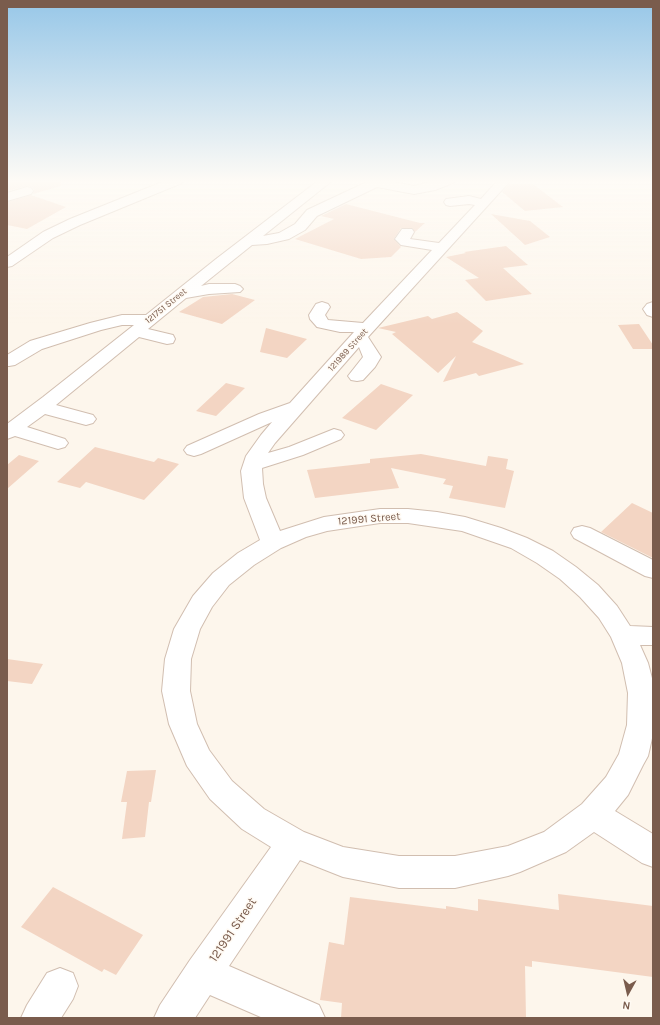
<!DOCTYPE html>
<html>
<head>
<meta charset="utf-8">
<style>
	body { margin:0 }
	#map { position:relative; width:660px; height:1025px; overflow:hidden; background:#fdf6ec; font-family:Karla,sans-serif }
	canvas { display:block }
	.frame { position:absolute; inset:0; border:8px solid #7a5c4d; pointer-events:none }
	.north { position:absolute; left:608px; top:973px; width:40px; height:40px; -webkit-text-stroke:3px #fffaf3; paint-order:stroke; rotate:188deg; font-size:11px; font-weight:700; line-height:16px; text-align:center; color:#7a5c4d }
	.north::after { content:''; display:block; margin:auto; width:14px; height:18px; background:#7a5c4d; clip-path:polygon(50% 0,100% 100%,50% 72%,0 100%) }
</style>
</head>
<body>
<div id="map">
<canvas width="660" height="1025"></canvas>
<div class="frame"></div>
<div class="north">N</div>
</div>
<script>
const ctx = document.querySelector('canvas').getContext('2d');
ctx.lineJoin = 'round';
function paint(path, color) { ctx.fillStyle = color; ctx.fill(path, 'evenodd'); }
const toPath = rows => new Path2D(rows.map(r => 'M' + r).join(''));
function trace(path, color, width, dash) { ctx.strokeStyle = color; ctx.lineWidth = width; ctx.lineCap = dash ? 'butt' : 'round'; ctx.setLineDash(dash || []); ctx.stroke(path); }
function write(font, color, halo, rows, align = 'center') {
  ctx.font = font + ' Karla,sans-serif'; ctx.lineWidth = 3; ctx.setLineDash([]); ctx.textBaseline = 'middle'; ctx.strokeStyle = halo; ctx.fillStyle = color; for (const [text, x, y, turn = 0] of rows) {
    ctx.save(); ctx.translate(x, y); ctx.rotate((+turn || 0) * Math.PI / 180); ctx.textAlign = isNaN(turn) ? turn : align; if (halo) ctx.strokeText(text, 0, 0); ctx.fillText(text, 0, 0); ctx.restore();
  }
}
const building = toPath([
	[7,180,60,180,61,186,33,194,34,190,32,187,27,186,7,191],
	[509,184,533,184,563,207,525,211,502,192],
	[31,195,66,207,27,229,7,225,7,202],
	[346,204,420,223,425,223,415,232,412,228,401,228,394,239,401,247,391,257,361,259,295,239,334,219,321,216],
	[491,214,530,221,550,237,525,245],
	[506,246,528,265,503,268,532,294,486,301,465,280,479,278,446,257,466,253,464,252],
	[232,294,255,300,222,324,179,312,203,297],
	[457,312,483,331,472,342,524,364,479,376,476,373,443,382,456,356,438,373,392,334,396,332,378,328,428,316,432,319],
	[639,324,653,345,653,349,633,349,618,325],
	[266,328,307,339,287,358,260,352],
	[226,383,245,388,216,416,196,411],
	[381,384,413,395,376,430,342,418],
	[95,447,154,462,158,458,179,464,144,500,86,482,80,488,57,482],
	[421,454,486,466,488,456,508,459,506,469,514,471,505,508,449,498,453,486,443,484,446,479,391,468,399,488,315,498,307,470,370,463,370,459],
	[19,455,39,461,7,489,7,465],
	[632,503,653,513,653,558,601,532],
	[7,659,43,664,32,684,7,681],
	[156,770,151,802,149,802,145,837,122,839,127,802,121,802,127,771],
	[53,887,143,935,116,975,104,969,102,972,21,927],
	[558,894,653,906,653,977,532,961,532,967,525,966,526,1018,341,1018,342,1003,320,1000,329,942,344,945,350,897,446,909,446,906,478,911,478,899,559,910]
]);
const minor = toPath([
	[167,180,184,180,182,183,80,225,53,238,12,266,7,267,7,257,43,232,70,219,167,180],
	[319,180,333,180,263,236,279,233,295,224,307,210,371,180,383,180,414,186,437,180,455,180,453,183,435,190,414,194,377,187,317,216,305,230,289,239,267,244,252,245,201,286,209,284,235,284,240,286,243,289,240,292,209,294,186,298,148,329,173,335,175,339,173,343,167,344,139,337,56,405,93,415,96,419,93,423,86,425,45,414,27,427,65,439,68,443,65,447,58,449,15,436,7,439,7,424,43,397,134,325,122,325,101,330,42,349,15,365,9,366,7,366,7,355,30,341,90,323,122,315,146,315,216,259,319,180],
	[498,180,511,180,368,337,381,357,375,367,363,380,357,381,351,380,348,376,363,357,359,347,275,443,268,453,289,447,334,429,341,431,344,435,341,439,303,455,262,468,263,484,266,498,280,531,324,517,380,509,408,509,437,512,465,517,501,528,527,538,553,551,576,567,598,585,617,606,630,626,653,627,653,645,640,645,648,663,653,682,653,734,648,756,643,765,628,795,615,811,653,834,653,867,642,863,594,832,566,852,520,872,508,876,455,888,399,888,343,877,300,860,229,966,319,1005,325,1018,263,1018,210,995,195,1018,154,1018,160,1005,190,960,271,847,242,829,210,799,187,766,169,724,162,691,165,659,174,629,193,596,213,573,238,553,260,540,244,498,241,471,246,456,261,435,272,422,201,454,194,456,187,454,184,450,187,446,259,414,290,403,354,332,340,332,317,327,310,319,309,315,316,304,322,302,328,304,330,307,325,315,328,320,363,323,432,250,401,245,395,239,402,229,412,229,414,232,410,239,439,243,475,205,469,204,450,206,446,205,444,202,446,199,469,196,481,199,498,180],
	[380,523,408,523,462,531,511,548,537,563,560,579,580,597,599,618,611,637,622,663,628,693,627,725,619,754,606,777,582,804,544,832,508,846,455,856,399,856,343,847,304,832,264,809,232,781,209,750,197,724,190,691,191,659,200,629,212,607,229,585,254,565,281,548,306,537,327,531,380,523],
	[27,187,31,188,33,191,31,194,7,201,7,193,27,187],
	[653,302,653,317,647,315,643,309,647,304,653,302],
	[582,526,590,528,653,560,653,578,645,576,574,538,571,533,574,528,582,526],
	[60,968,73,973,78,986,73,999,61,1018,21,1018,27,1005,47,973,60,968]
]);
const farStreetnames = [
	["121751 Street",166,306,-39],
	["121989 Street",348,350,-48]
];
const streetNames = [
	["121991 Street",369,519,-5]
];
const nearStreetnames = [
	["121991 Street",233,930,-56]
];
paint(building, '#f3d5c3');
trace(minor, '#d1beb0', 2);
paint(minor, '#fff');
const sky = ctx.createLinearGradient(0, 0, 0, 324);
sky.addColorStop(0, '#97c7e8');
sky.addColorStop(0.56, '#fefbf6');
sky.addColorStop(1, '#fefbf600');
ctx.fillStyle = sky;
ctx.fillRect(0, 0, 660, 324);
write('9px', '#7a5c4d', '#fffaf3', farStreetnames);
write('11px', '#7a5c4d', '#fffaf3', streetNames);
write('13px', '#7a5c4d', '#fffaf3', nearStreetnames);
</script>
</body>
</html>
